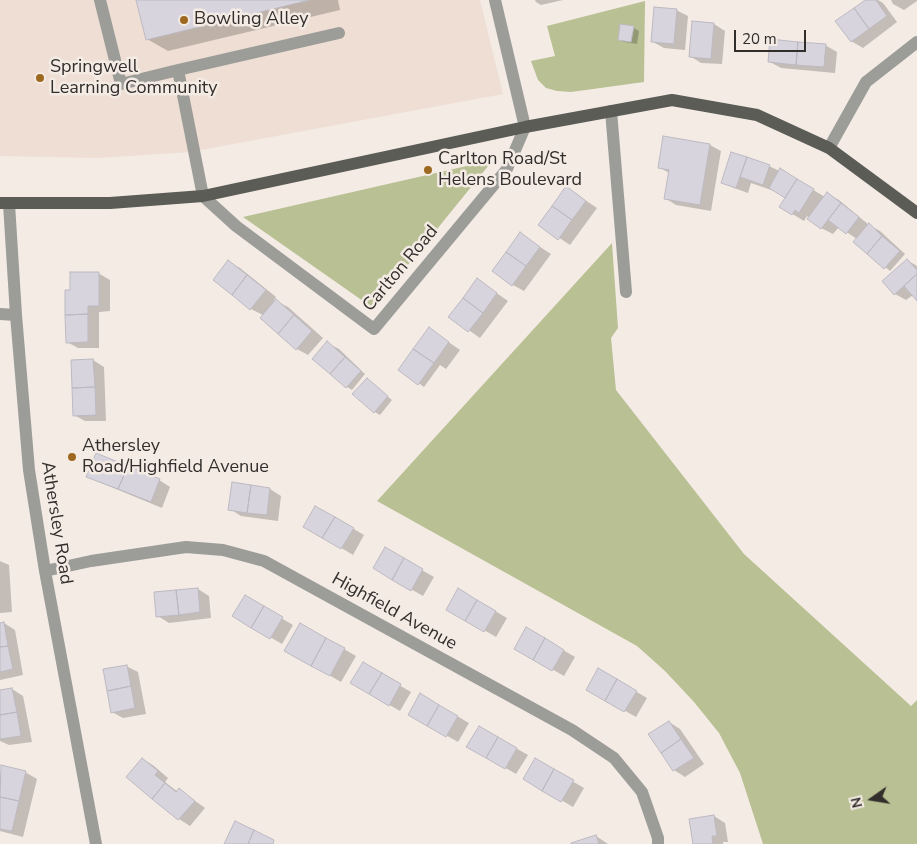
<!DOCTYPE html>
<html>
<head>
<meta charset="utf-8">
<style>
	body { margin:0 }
	#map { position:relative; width:917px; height:844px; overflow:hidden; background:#f4ebe5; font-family:"Nunito Sans",sans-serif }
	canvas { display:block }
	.north { position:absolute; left:847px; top:774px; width:50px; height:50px; -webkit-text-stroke:4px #f4ebe5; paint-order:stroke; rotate:257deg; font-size:14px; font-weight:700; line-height:20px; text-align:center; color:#312e2b }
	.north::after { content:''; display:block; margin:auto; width:18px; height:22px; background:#312e2b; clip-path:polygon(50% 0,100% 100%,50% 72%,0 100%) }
	.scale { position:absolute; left:734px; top:30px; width:72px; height:22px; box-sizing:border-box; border:2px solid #312e2b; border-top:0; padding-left:6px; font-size:15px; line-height:18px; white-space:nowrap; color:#312e2b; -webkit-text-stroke:4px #f4ebe5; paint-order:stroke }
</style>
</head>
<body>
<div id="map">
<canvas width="917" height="844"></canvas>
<div class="north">N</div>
<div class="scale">20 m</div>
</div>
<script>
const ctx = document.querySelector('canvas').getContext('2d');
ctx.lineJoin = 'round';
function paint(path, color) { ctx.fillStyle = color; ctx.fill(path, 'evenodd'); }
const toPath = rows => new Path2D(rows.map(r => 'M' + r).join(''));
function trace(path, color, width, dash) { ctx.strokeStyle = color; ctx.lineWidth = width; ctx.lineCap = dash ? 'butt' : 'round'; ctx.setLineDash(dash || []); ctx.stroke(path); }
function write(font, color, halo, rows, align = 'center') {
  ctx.font = font + ' "Nunito Sans",sans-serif'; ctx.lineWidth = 5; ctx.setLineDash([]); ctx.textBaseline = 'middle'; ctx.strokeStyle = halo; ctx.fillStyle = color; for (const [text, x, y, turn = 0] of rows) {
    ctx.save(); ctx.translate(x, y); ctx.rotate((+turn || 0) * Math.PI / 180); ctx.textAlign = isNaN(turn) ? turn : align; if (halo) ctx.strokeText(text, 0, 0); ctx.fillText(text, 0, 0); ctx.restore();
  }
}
const built = toPath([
	[0,0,480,0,503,94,190,152,98,158,0,156]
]);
const green = toPath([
	[645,1,644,82,571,92,557,91,546,88,538,80,531,61,555,56,547,26],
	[493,160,373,308,243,217],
	[612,243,618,328,611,338,616,390,744,554,911,706,917,700,917,844,763,844,740,773,719,733,694,702,665,671,637,646,377,501]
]);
const shadow = toPath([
	[138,0,338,0,340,10,168,51,147,39],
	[535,0,563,0,541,5,536,2],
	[867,0,878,0,883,3,897,22,863,48,851,41],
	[891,0,917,0,917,1,904,10,893,4],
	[676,10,688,16,685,50,664,48,653,42],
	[714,24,725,31,722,64,701,63,690,56],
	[634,28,639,31,637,44,624,42,619,39],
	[825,45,837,52,835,73,781,68,770,62],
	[710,145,721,151,711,211,676,205,665,198,669,173,659,167],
	[732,154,769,166,792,177,825,197,828,194,839,200,869,225,880,231,905,254,890,271,855,242,857,239,839,227,833,234,821,228,807,216,804,221,781,207,786,197,774,191,751,183,748,193,734,188,723,182],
	[567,188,597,208,570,245,540,225],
	[520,234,551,254,524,291,513,285],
	[907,260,917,266,917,299,913,295,906,300,895,294],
	[229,262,240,268,276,297,274,300,288,307,323,338,308,355,297,349,263,315,251,309,214,280],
	[98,273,110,280,110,311,99,312,99,348,78,348,67,342,72,291],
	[488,287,508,301,480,338,450,317],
	[440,336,460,350,446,369,440,365,424,387,400,369],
	[327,343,339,349,365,374,352,390,347,387],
	[93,360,104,367,106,421,85,421,74,415,72,361],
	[367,379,392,400,380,415,375,412],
	[88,476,159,480,170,487,162,508,99,482],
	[233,484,270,489,281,496,278,521,241,516,230,509],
	[316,507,364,535,353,555,305,526],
	[385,549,434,577,423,596,374,568],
	[0,561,9,565,12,612,0,613],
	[198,589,209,596,211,618,169,623,158,616],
	[459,590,507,618,496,637,448,609],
	[245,597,293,625,282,644,234,616],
	[4,623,15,630,23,675,0,680,0,624],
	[301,624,356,656,341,682,286,650],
	[527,629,575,657,564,676,515,648],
	[363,664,411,692,400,711,352,683],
	[126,666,138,672,146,714,123,718,112,712],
	[599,670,647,698,636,717,587,689],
	[12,689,23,696,32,742,9,745,0,741,0,691],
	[421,695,469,723,458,742,409,714],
	[669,722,680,729,704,764,685,777,674,770,650,735],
	[479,727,528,755,516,774,468,746],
	[143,759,154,766,168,778,165,782,178,792,180,790,205,808,190,826,179,819,128,777],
	[536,760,584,788,573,807,525,779],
	[2,767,25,772,37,779,23,837,0,831,0,777],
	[714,816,725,823,728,842,723,842,723,844,694,844],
	[596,836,608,844,573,844]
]);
const building = toPath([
	[136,0,310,0,146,40,136,0],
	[865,0,876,0,887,16,869,29,854,8,865,0],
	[654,7,677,9,674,44,651,42,654,7],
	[854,8,869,29,851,42,835,21,854,8],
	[692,21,714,23,711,59,689,57,692,21],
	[620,24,634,26,631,42,618,40,620,24],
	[770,39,798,42,796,65,768,62,770,39],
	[798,42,826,44,824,67,796,65,798,42],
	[663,136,710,144,700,205,664,199,669,170,658,168,663,136],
	[731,152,747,157,736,188,721,183,731,152],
	[747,157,770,165,763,185,740,177,747,157],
	[780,168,797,179,785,198,769,188,780,168],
	[797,179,814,189,799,213,795,210,792,215,779,207,797,179],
	[566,186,586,201,572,220,552,206,566,186],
	[827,192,841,203,821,229,807,219,827,192],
	[841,203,859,217,846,234,828,220,841,203],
	[552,206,572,220,558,240,538,225,552,206],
	[869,223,882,236,867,254,853,242,869,223],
	[520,232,540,247,526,266,506,252,520,232],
	[882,236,900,251,884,269,867,254,882,236],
	[506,252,526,266,512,286,492,271,506,252],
	[907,259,917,270,917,274,894,295,882,281,907,259],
	[228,260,247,275,232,295,213,280,228,260],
	[70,272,99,272,99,306,88,306,88,314,65,315,65,290,70,290,70,272],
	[917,274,917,301,904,286,917,274],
	[247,275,266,290,250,310,232,295,247,275],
	[477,278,497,293,483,313,463,298,477,278],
	[463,298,483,313,468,332,448,317,463,298],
	[276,299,294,315,278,334,260,318,276,299],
	[88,314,88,342,66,343,65,315,88,314],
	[294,315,312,331,296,350,278,334,294,315],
	[429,327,449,342,434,363,413,349,429,327],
	[327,341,345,357,330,374,312,359,327,341],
	[413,349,434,363,418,385,398,370,413,349],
	[345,357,361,371,346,388,330,374,345,357],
	[93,359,95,387,72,388,71,360,93,359],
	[367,378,388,396,374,413,352,394,367,378],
	[95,387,96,415,73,416,72,388,95,387],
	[96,453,128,466,118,489,86,477,96,453],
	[128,466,160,479,151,502,118,489,128,466],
	[232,482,251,485,247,513,228,510,232,482],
	[251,485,270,488,267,515,247,513,251,485],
	[315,506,335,517,322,538,303,527,315,506],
	[335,517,354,528,341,549,322,538,335,517],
	[385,547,404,558,392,580,373,568,385,547],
	[404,558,423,569,411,591,392,580,404,558],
	[198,588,200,612,179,615,176,590,198,588],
	[458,588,477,600,465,621,446,610,458,588],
	[176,590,179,615,156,617,154,592,176,590],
	[245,595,264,606,251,628,232,616,245,595],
	[477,600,496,611,484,632,465,621,477,600],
	[264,606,283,617,270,639,251,628,264,606],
	[4,622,8,646,0,647,0,623,4,622],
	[300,623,326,638,311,666,284,651,300,623],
	[526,627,545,638,533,660,514,649,526,627],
	[326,638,345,648,330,676,311,666,326,638],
	[545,638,564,650,552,671,533,660,545,638],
	[8,646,13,669,0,672,0,647,8,646],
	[363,662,382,673,369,694,350,683,363,662],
	[127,665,131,686,107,691,103,669,127,665],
	[598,668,617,679,605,701,586,690,598,668],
	[382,673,401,684,389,706,369,694,382,673],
	[617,679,637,691,624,712,605,701,617,679],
	[131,686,135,708,111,713,107,691,131,686],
	[12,688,17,712,0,715,0,690,12,688],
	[420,693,439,705,427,726,408,715,420,693],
	[439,705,458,716,446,737,427,726,439,705],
	[17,712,21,736,0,739,0,715,17,712],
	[669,721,681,739,661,753,648,734,669,721],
	[479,726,498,737,486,758,466,747,479,726],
	[498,737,517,748,505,769,486,758,498,737],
	[681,739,694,758,673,771,661,753,681,739],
	[142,758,158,771,155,775,165,783,152,799,126,777,142,758],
	[535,758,554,769,542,791,523,779,535,758],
	[1,765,26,771,19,801,0,797,1,765],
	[554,769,574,780,561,802,542,791,554,769],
	[165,783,176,792,179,788,195,801,178,820,152,799,165,783],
	[0,797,19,801,12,831,0,829,0,797],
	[714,815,717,836,712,836,713,844,693,844,689,819,714,815],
	[235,821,254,830,248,844,224,844,235,821],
	[254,830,274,840,273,844,248,844,254,830],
	[596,835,599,844,571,844,571,843,596,835]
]);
const minor = toPath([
	[100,0,121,84,178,70],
	[339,33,178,70,203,196,236,226,374,329,507,169,525,127,495,0],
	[611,111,626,292],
	[829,148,866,82,917,42],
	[9,204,16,315,29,470,45,571,96,844],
	[0,314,16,315],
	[45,571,91,561,186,547,223,550,264,561,572,730,614,758,642,792,658,838,658,844]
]);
const major = toPath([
	[0,203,110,203,203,196,525,127,672,100,757,115,829,148,917,213]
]);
const markers = [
	[184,20,5,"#9d6920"],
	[40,78,5,"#9d6920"],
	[428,170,5,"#9d6920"],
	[72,457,5,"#9d6920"]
];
const poiNames = [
	["Bowling Alley",194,20],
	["Springwell",50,68],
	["Learning Community",50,89],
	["Carlton Road/St",438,160],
	["Helens Boulevard",438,181],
	["Athersley",82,447],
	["Road/Highfield Avenue",82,468]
];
const streetNames = [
	["Carlton Road",401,269,-50],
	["Athersley Road",56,523,81],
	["Highfield Avenue",394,612,29]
];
paint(built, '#eeded3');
paint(green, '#b9c093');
paint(shadow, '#0003');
paint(building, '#d7d4dd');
trace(building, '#bcb9c1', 1);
trace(minor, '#9c9d99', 12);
trace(major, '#5a5c55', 12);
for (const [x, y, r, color] of markers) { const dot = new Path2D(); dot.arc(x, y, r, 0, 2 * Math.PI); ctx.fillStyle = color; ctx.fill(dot); trace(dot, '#f4ebe5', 2); }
write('18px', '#312e2b', '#f4ebe5', poiNames, 'left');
write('18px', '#312e2b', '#f4ebe5', streetNames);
</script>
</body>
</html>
